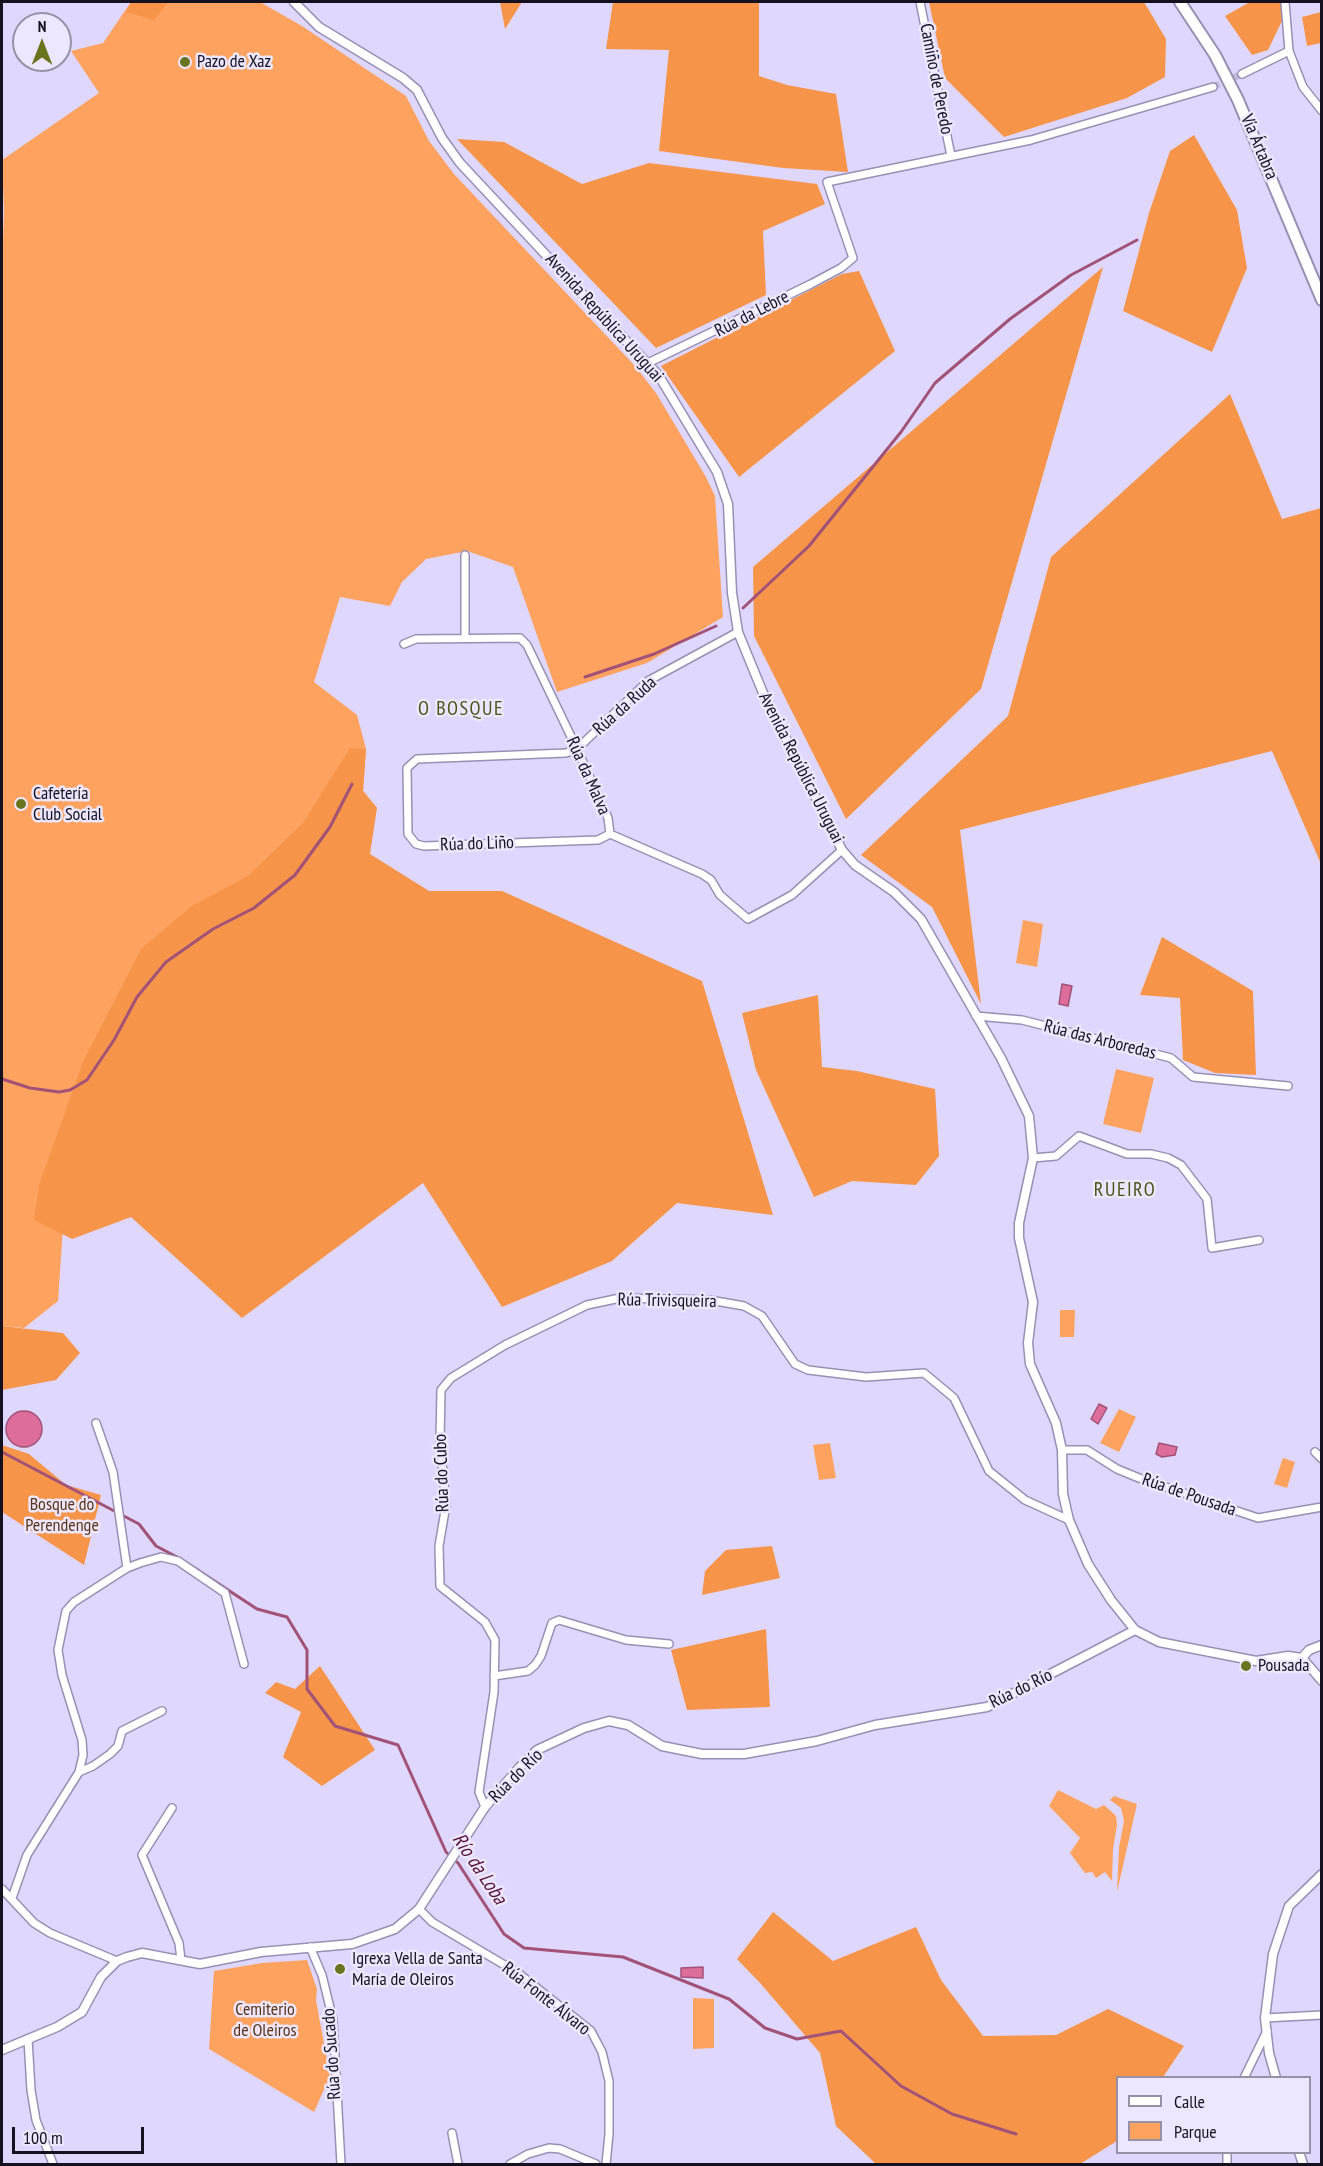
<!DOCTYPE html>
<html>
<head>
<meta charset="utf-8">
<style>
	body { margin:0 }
	#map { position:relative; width:1323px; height:2166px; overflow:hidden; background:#dfd7fd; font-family:"PT Sans Narrow",sans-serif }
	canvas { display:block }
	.frame { position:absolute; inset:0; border:3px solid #15111e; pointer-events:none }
	.legend { position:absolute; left:1116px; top:2076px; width:195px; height:78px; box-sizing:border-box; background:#ece7fe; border:2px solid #9691a4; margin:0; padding:8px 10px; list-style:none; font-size:18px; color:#15111e }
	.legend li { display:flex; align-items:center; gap:12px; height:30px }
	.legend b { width:30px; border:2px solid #9691a4 }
	.north { position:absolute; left:12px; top:12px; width:60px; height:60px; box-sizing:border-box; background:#ece7fe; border:2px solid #9691a4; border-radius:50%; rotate:0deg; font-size:16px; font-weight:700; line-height:24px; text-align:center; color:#15111e }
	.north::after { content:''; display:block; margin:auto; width:21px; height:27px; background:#6a741e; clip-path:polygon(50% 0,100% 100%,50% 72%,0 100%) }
	.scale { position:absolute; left:12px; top:2127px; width:132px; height:27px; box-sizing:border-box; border:3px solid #15111e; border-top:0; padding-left:8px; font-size:18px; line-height:21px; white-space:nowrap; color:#15111e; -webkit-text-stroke:4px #ece7fe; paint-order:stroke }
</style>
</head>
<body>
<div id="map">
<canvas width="1323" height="2166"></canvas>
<div class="frame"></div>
<ul class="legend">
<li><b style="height:8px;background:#fff"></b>Calle</li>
<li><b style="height:16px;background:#fda25f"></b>Parque</li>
</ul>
<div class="north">N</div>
<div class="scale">100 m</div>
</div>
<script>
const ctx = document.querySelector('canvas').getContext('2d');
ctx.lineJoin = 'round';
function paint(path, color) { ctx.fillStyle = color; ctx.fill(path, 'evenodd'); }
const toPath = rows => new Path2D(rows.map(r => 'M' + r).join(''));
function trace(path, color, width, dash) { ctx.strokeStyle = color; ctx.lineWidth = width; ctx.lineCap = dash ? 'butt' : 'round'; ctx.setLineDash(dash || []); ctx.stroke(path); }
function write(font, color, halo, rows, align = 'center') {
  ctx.font = font + ' "PT Sans Narrow",sans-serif'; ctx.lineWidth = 5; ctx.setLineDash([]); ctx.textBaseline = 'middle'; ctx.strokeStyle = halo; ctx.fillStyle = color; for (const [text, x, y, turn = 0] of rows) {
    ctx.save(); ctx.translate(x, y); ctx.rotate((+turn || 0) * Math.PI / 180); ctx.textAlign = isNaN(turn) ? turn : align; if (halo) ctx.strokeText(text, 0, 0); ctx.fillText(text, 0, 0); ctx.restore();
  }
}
const green = toPath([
	[131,2,260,2,302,26,406,96,429,141,454,174,635,366,656,393,706,477,715,496,723,617,647,663,557,692,513,567,467,551,426,559,402,582,390,606,340,597,314,682,357,715,366,749,363,791,377,808,66,1184,58,1301,24,1328,2,1326,2,277,4,211,2,160,99,93,71,51,103,43],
	[1023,920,1043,924,1037,967,1016,963],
	[1116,1069,1154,1078,1141,1133,1103,1124],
	[1060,1310,1075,1310,1074,1337,1060,1337],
	[1119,1409,1136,1417,1119,1452,1100,1443],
	[830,1443,836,1478,819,1480,813,1445],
	[1283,1458,1295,1462,1287,1488,1274,1484],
	[1058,1790,1096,1809,1104,1805,1116,1816,1117,1825,1113,1849,1112,1881,1105,1872,1096,1878,1092,1872,1085,1873,1070,1853,1080,1838,1049,1806],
	[1114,1796,1137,1804,1117,1892,1119,1847,1124,1821,1121,1808,1110,1800],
	[307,1960,317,1989,316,2000,330,2076,314,2112,209,2049,214,1971,262,1963],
	[693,1998,714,1999,714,2048,693,2049]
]);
const forest = toPath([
	[131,2,168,2,154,20,126,12],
	[500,2,522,2,505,29],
	[613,2,759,2,759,76,787,85,836,94,848,172,783,168,659,151,669,50,606,49],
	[926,2,1144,2,1166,39,1165,77,1127,98,1004,137,945,78,929,2],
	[1250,2,1281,2,1282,21,1268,50,1252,55,1225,16],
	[1321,12,1321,43,1307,46,1302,17],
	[1194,135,1237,210,1247,268,1212,352,1123,311,1149,213,1170,151],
	[457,139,504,142,582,184,649,163,817,184,825,204,763,231,766,295,656,348],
	[1103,267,981,689,846,819,754,636,753,567],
	[859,271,895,351,739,477,661,366,842,274],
	[1230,394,1282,519,1321,508,1321,864,1272,751,960,830,981,1004,932,907,861,855,1008,716,1051,557],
	[350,748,366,749,363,791,377,808,370,854,429,891,502,891,702,981,773,1215,677,1203,612,1261,502,1307,423,1183,242,1318,131,1217,72,1239,34,1220,39,1185,83,1062,141,949,192,906,248,876,303,823],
	[1162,937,1253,991,1256,1075,1215,1073,1183,1060,1180,998,1140,995],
	[818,995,822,1067,857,1071,935,1089,939,1156,916,1185,852,1181,814,1197,756,1070,742,1013],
	[2,1326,63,1333,80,1353,56,1380,2,1390],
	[2,1445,29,1454,66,1485,101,1495,84,1565,2,1512],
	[772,1546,780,1578,702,1595,705,1571,726,1550],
	[766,1629,770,1707,687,1710,671,1650],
	[320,1666,375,1750,322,1786,283,1757,301,1712,265,1693,276,1682,295,1689],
	[773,1912,833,1961,916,1927,941,1980,983,2036,1056,2035,1108,2009,1184,2046,1163,2077,1118,2078,1117,2141,1080,2164,876,2164,836,2126,820,2053,761,1984,737,1959]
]);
const water = toPath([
	[1062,984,1072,986,1068,1006,1059,1004,1062,984],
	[1099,1404,1107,1408,1098,1424,1091,1419,1099,1404],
	'6 1429a18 18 0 1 1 36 0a18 18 0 1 1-36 0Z',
	[1159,1443,1177,1447,1175,1455,1162,1457,1156,1454,1159,1443],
	[703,1967,703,1978,681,1977,681,1968,703,1967]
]);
const stream = toPath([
	[743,608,809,546,901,432,935,383,1010,319,1071,275,1137,240],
	[585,677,654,654,716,626],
	[2,1079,30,1088,59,1092,70,1090,87,1080,114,1040,137,997,166,962,213,929,254,908,295,875,330,827,352,784],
	[2,1452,139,1524,156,1546,179,1558],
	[187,1563,257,1609,287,1617,307,1650,307,1689,335,1726,398,1745,446,1852,458,1863,504,1934,524,1948,623,1957,729,1999,765,2028,797,2039,841,2031,901,2086,952,2114,1016,2134]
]);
const minorTunnel = toPath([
	[1213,87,1242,74]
]);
const minor = toPath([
	[920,2,951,156],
	[1285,2,1289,51,1303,87,1322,111],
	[1242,74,1289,51],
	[648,363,811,284,841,268,853,258,827,182,1031,140,1213,87],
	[465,555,465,637],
	[404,644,416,639,520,638,527,645,577,749,608,818,610,834,702,874,711,880,720,895,748,919,792,895,842,850],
	[610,834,598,840,424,846,416,844,408,834,407,768,417,759,566,753,577,749,648,681,738,632],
	[976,1016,1022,1020,1171,1058,1193,1077,1288,1086],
	[1033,1158,1056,1156,1079,1136,1127,1154,1151,1154,1168,1158,1181,1165,1207,1199,1212,1248,1259,1240],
	[96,1423,113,1472,127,1568],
	[1062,1450,1087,1450,1117,1469,1139,1478,1258,1518,1322,1507],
	[1315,1452,1322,1459],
	[494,1676,528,1671,535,1665,541,1656,552,1623,559,1620,626,1640,669,1644],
	[79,1772,93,1766,110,1754,118,1746,122,1731,162,1711],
	[485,1807,479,1792,494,1692,495,1640,485,1622,440,1586,439,1546,446,1505,440,1441,441,1390,451,1378,505,1345,587,1305,620,1298,710,1300,744,1306,762,1316,795,1364,808,1370,866,1377,924,1373,954,1398,989,1471,1025,1500,1069,1520],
	[172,1808,142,1855,179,1943,181,1960],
	[2,1889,34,1923,50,1933,117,1961],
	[12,1898,27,1855,79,1772,83,1755,82,1740,62,1675,58,1650,66,1611,74,1602,127,1568,140,1563,161,1557,178,1561,225,1593,244,1664],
	[419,1909,432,1922,518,1973,591,2031,602,2052,609,2081,609,2134,606,2164],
	[310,1947,322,1975,333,2020,341,2164],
	[1265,2018,1322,2015],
	[28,2039,31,2090,36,2120,53,2164],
	[1244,2078,1267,2031],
	[452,2133,458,2164],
	[510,2164,528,2154,549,2148,560,2149,596,2164],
	[1227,2164,1227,2152]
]);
const tertiary = toPath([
	[294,2,319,27,403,78,417,90,442,138,460,163,659,376,717,472,728,504,732,593,738,632,763,693,842,850,855,865,894,892,921,919,1001,1058,1029,1116,1033,1158,1019,1223,1019,1238,1033,1302,1028,1343,1030,1364,1056,1423,1062,1450,1063,1494,1069,1520,1088,1564,1111,1600,1135,1630,1159,1642,1256,1661,1288,1656,1302,1658,1322,1681],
	[1302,1658,1309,1650,1322,1645],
	[2,2050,57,2027,82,2012,101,1977,117,1961,127,1957,142,1953,200,1964,261,1952,352,1944,395,1929,419,1909,485,1807,519,1768,537,1750,584,1728,609,1721,628,1725,662,1746,702,1754,744,1754,817,1741,875,1725,987,1707,1135,1630],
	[1276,2078,1269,2053,1265,2018,1273,1954,1289,1906,1322,1874],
	[1299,2152,1303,2164]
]);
const trunk = toPath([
	[1180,2,1215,55,1238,100,1322,300]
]);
const markers = [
	[185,62,6,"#6a741e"],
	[21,804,6,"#6a741e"],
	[1246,1666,6,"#6a741e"],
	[340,1969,6,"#6a741e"]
];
const poiNames = [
	["Pazo de Xaz",197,62],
	["Cafetería",33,794],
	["Club Social",33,815],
	["Pousada",1258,1666],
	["Igrexa Vella de Santa",352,1959],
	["María de Oleiros",352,1980]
];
const streetNames = [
	["Camiño de Peredo",936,79,79],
	["Vía Ártabra",1259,147,67],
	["Rúa da Lebre",752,314,-27],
	["Avenida República Uruguai",604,318,48],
	["Rúa da Ruda",625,706,-42],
	["Avenida República Uruguai",801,768,63],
	["Rúa da Malva",588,776,66],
	["Rúa do Liño",477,844,-2],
	["Rúa das Arboredas",1100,1040,14],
	["Rúa Trivisqueira",667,1301,1],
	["Rúa do Cubo",442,1473,-92],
	["Rúa de Pousada",1189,1495,19],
	["Rúa do Río",1021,1689,-26],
	["Rúa do Río",516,1776,-45],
	["Rúa Fonte Álvaro",546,1999,38],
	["Rúa do Sucado",332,2054,-94]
];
const parkNames = [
	["Bosque do",62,1505],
	["Perendenge",62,1526],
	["Cemiterio",265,2010],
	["de Oleiros",265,2031]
];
const neighbourhoodNames = [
	["O BOSQUE",461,709],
	["RUEIRO",1125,1190]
];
const waterNames = [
	["Río da Loba",479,1869,56]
];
paint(green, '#fda25f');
paint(forest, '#f69449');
paint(water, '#dd6e9c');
trace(water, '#a15276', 1.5);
trace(stream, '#a15276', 3);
trace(minorTunnel, '#c1b9dc', 7, [7, 3.5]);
trace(minor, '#9890b3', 10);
trace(tertiary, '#9890b3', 11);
trace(trunk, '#9890b3', 14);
trace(minor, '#fff', 7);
trace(tertiary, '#fff', 8);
trace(trunk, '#fff', 10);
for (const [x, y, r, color] of markers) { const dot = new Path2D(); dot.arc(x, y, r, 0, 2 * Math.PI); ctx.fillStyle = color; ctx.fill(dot); trace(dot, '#ece7fe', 2); }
write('18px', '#15111e', '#ece7fe', poiNames, 'left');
write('18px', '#15111e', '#ece7fe', streetNames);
write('18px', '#5b3416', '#ece7fe', parkNames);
ctx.letterSpacing = '1.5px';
write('20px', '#4c5319', '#ece7fe', neighbourhoodNames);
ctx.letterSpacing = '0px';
write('italic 20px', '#571133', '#ece7fe', waterNames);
</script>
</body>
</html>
